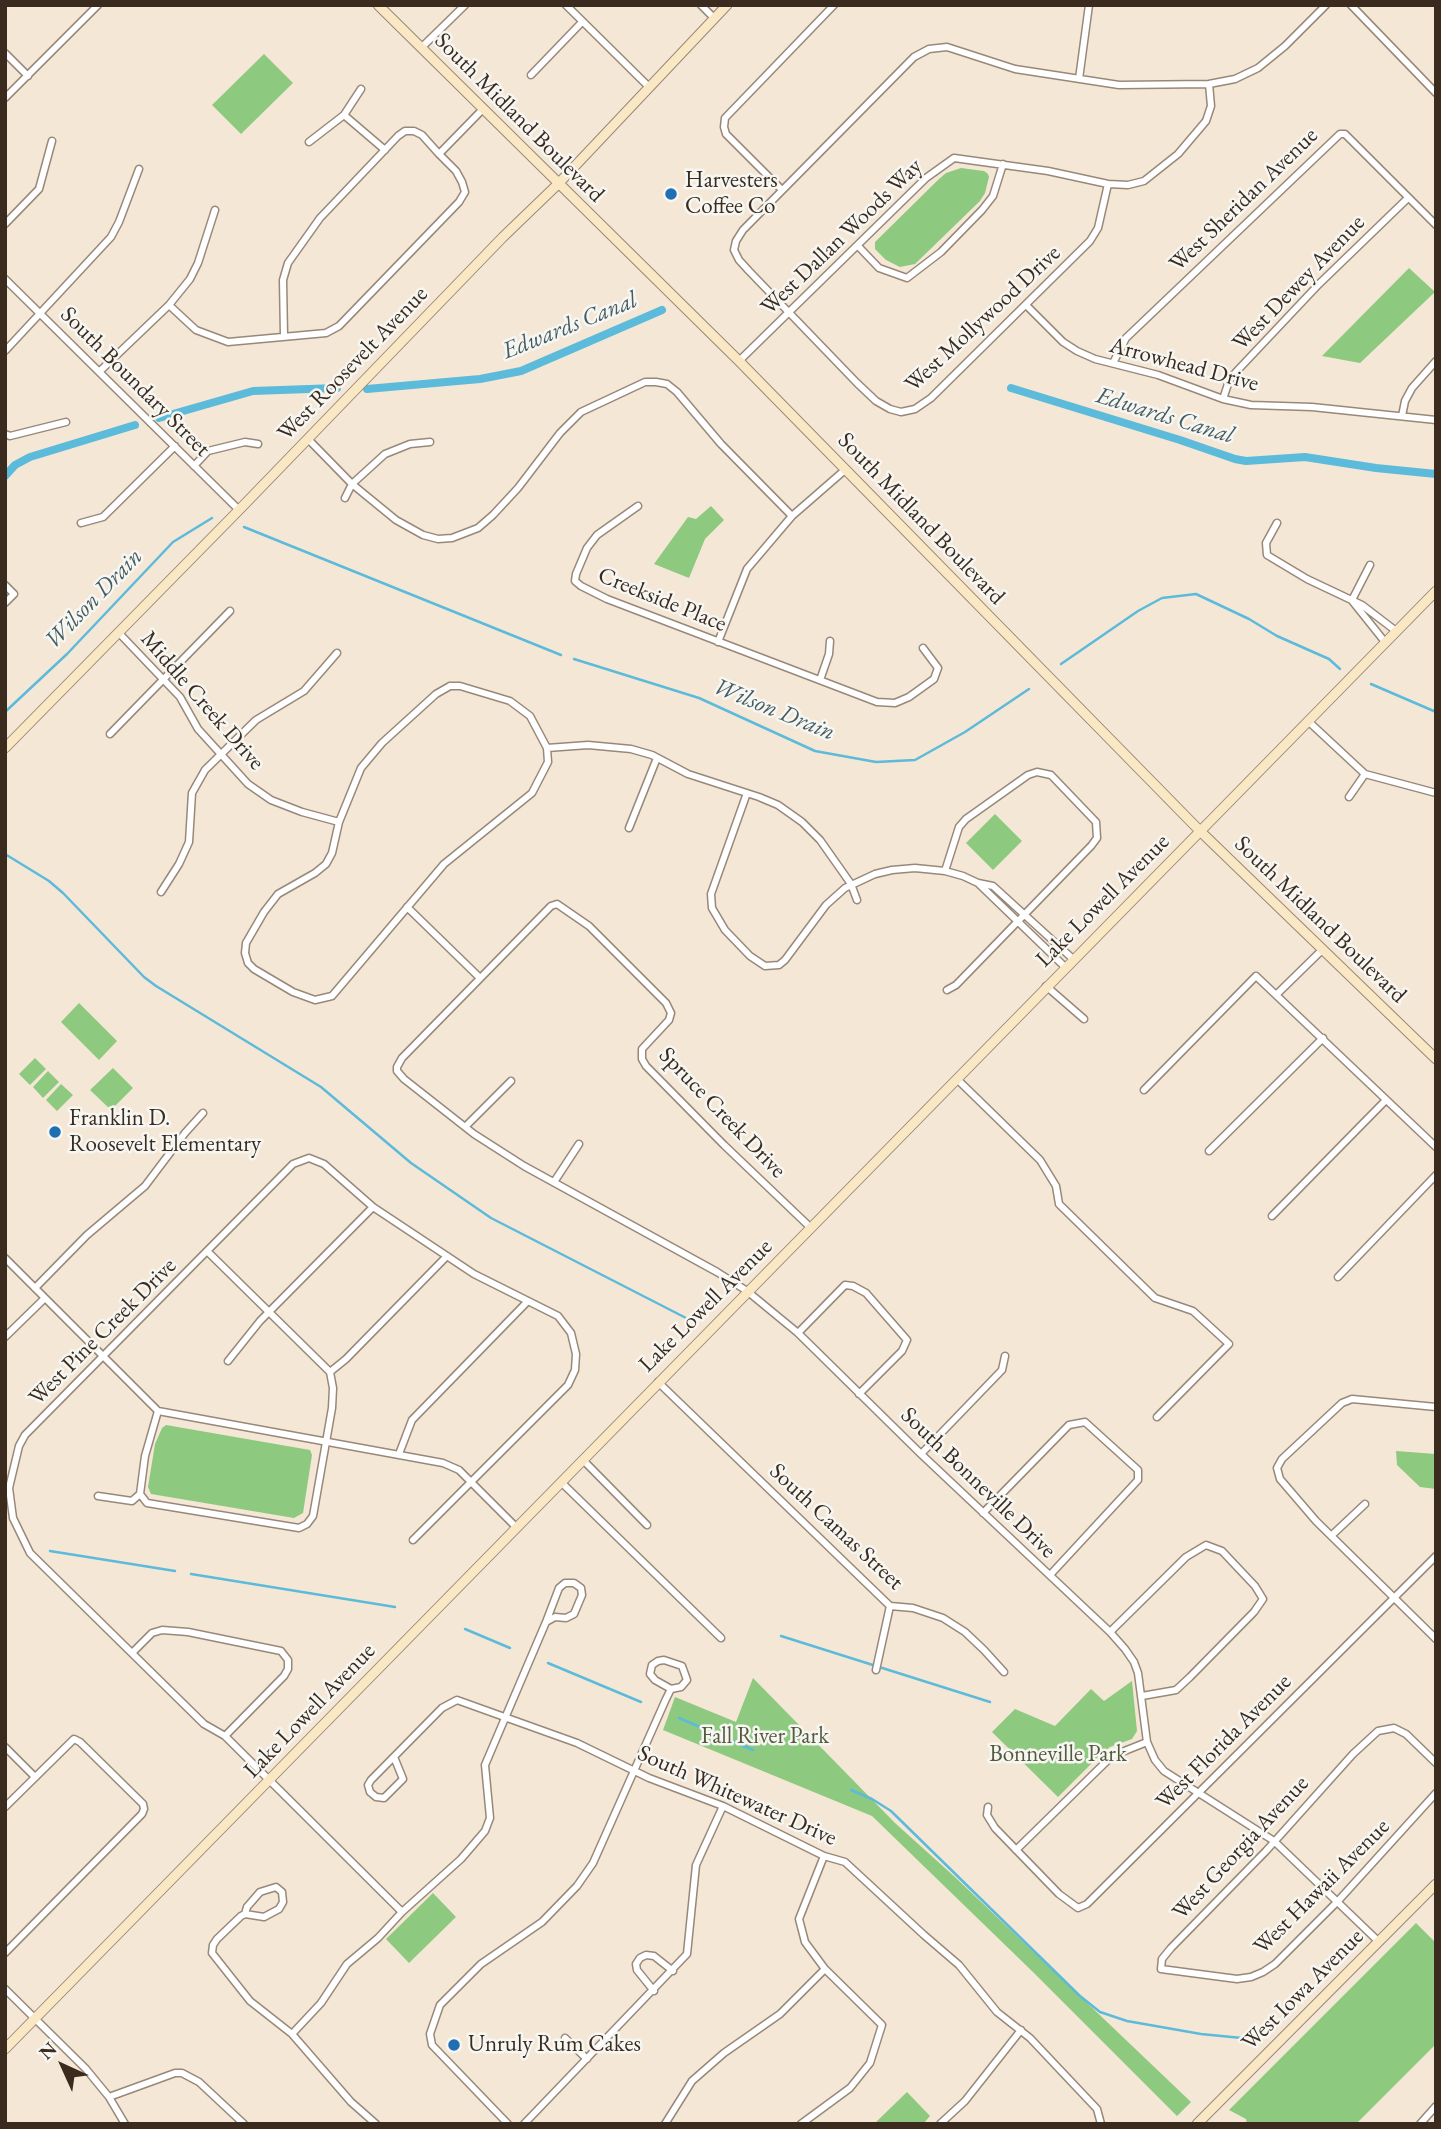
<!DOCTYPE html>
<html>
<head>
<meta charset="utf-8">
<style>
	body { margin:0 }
	#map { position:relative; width:1441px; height:2129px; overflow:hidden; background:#f5e7d6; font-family:"EB Garamond",serif }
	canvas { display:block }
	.frame { position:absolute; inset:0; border:7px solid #3b2a1e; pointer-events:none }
	.north { position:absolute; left:28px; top:2031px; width:70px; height:70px; -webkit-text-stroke:5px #f6f6f2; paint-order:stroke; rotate:315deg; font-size:19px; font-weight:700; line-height:28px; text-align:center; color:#3b2a1e }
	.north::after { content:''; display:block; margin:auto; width:24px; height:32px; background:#3b2a1e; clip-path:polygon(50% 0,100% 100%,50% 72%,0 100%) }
</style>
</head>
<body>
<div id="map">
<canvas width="1441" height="2129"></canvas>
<div class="frame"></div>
<div class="north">N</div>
</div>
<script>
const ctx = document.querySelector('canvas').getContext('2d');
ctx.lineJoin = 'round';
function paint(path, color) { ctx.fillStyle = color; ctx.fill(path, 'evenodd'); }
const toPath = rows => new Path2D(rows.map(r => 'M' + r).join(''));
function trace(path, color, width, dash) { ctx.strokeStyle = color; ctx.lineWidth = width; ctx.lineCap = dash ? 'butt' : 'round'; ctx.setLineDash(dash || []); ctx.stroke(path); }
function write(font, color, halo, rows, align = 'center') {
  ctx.font = font + ' "EB Garamond",serif'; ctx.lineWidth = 5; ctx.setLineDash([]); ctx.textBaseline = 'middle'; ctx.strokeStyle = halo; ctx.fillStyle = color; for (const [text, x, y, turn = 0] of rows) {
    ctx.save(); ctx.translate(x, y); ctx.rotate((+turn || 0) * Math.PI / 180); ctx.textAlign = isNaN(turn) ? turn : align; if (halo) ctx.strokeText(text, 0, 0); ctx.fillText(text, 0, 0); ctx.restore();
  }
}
const green = toPath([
	[264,54,293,83,241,134,212,105],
	[961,168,984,171,988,174,989,177,985,193,980,201,915,264,900,267,886,260,875,249,875,242,939,179,946,173],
	[1409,268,1435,292,1360,363,1322,356],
	[711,506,724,520,705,539,689,578,654,564,688,517,696,519],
	[995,814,1022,841,993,870,966,843],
	[79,1003,117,1041,99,1060,61,1022],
	[35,1058,46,1069,30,1085,19,1074],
	[113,1068,133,1088,111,1110,90,1090],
	[48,1071,59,1082,43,1098,33,1087],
	[61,1084,73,1095,57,1111,46,1100],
	[166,1425,310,1450,312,1455,303,1513,294,1518,151,1494,148,1487,155,1444,162,1428],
	[1396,1451,1436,1454,1436,1489,1420,1487,1397,1465],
	[753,1678,895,1823,956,1878,1191,2102,1177,2116,1034,1973,872,1816,663,1730,675,1697,736,1722],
	[1132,1681,1137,1731,1132,1739,1110,1747,1102,1753,1058,1797,992,1732,1015,1709,1055,1726,1091,1689,1104,1701],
	[433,1893,456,1917,409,1963,386,1939],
	[1416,1923,1436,1943,1436,2044,1356,2124,1247,2124,1246,2119,1229,2110],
	[907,2092,930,2116,923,2124,874,2124]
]);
const stream = toPath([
	[244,527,561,655],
	[574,659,699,698,815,751,876,762,915,760,965,732,1029,689],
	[1061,664,1138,611,1162,598,1196,594,1249,619,1277,636,1329,659,1340,669],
	[1371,684,1436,712],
	[5,712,67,654,173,542,212,518],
	[5,854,49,881,63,893,144,977,156,986,321,1087,411,1163,491,1218,688,1319],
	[50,1551,175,1571],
	[191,1574,395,1607],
	[465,1629,510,1648],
	[781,1636,990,1702],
	[548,1663,641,1702],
	[679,1718,753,1750],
	[851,1790,872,1799,891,1811,1080,1996,1100,2012,1127,2021,1201,2034,1252,2039]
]);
const canal = toPath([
	[1011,388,1180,440,1235,459,1246,461,1305,457,1376,468,1436,474],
	[367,389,480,379,521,371,662,310],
	[159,418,253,391,337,388],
	[5,476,15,465,30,457,135,425]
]);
const street = toPath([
	[566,5,648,86],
	[701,5,714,18],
	[1351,5,1436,93],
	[421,48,465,5],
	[5,53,28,76],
	[531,75,582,22],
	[1079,79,1089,5],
	[5,98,98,5],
	[344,115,385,150],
	[309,142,344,115,361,89],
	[1108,184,1098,228,1090,241,931,398,915,409,901,412,890,409,876,401,857,383,749,271,739,260,734,250,736,241,743,230,914,57,929,49,947,47,1015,69,1119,85,1209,84,1235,79,1258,68,1285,46,1326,5],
	[782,190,726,134,724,127,725,118,834,5],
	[5,224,39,189,52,141],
	[858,246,879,268,907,278,941,252,982,210,993,196,1003,164],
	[5,279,239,510],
	[169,305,196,330,228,342,326,333,339,326,459,202,465,192,462,182,456,171,439,154,482,110],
	[1026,305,1063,342,1077,351,1095,359,1158,375,1223,399,1251,405,1312,407,1436,420],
	[284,336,283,280,288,263,320,218,398,136,405,131,414,131,422,135,439,154],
	[5,351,111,237,119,222,139,169],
	[739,361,926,178,954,158,1048,171,1108,184,1128,185,1144,181,1178,154,1206,121,1211,106,1209,84],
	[1113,363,1126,338,1340,134,1345,134,1436,225],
	[100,371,169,305,190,279,198,263,215,210],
	[1223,399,1229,381,1236,372,1319,284,1408,198],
	[1402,416,1405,401,1412,388,1436,361],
	[5,434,10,436,66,422],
	[308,439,352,484,396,520,423,535,438,539,452,538,478,528,493,515,518,488,560,433,581,412,645,382,656,382,667,384,677,392,721,444,792,516],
	[194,466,208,451,245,442,258,444],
	[345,498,352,484,385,454,410,444,430,442],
	[638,506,597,535,587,548,576,574,575,581,581,586,607,599,877,702,895,703,909,697,934,679,938,668,923,648],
	[81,523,103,517,175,446],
	[1277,523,1266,543,1267,555,1307,579,1362,605,1396,631],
	[5,585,14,594,5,603],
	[1352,600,1370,565],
	[1353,602,1385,642],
	[118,632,180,697,198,729,248,784,271,800,302,812,339,822],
	[718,642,747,569,792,516,846,469],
	[820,680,829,654,830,641],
	[450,686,460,686,510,701,530,716,547,748,548,762,532,793,444,864,332,996,315,1000,293,992,254,969,248,963,245,953,246,943,264,912,278,894,315,873,326,864,332,853,339,822,361,768,382,743,436,694,450,686],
	[1308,721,1365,774,1436,793],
	[110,734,230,611],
	[547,748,588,745,631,749,652,755,688,774,759,797,778,805,802,822,820,840,851,884,857,900],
	[747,793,711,894,712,908,725,930,750,956,765,966,779,965,785,960,826,905,845,888,875,874,892,870,915,868,945,871,963,876,978,883,993,886,1073,959],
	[1349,797,1365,774],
	[629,828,657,758],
	[945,871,959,827,966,819,1028,775,1037,772,1051,775,1096,822,1097,838,1091,846,956,985,947,990],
	[978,883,1065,967],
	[161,892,179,864,189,842,192,793,205,770,256,720,304,691,337,653],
	[407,907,480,978],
	[1046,986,1084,1019],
	[1276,995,1322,950],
	[958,1080,1040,1160,1056,1186,1059,1204,1155,1298,1193,1311,1229,1344,1157,1417],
	[1144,1090,1256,976,1436,1147],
	[465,1127,511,1081],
	[1209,1151,1323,1038],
	[554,1182,579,1144],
	[1272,1216,1386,1100],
	[811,1228,724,1145,646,1066,642,1059,642,1049,669,1020,671,1013,666,1003,589,926,557,904,551,906,402,1058,397,1067,397,1071,404,1079,474,1134,524,1166,717,1272,747,1291,798,1333,921,1454,1110,1632,1125,1649,1134,1662,1138,1673,1147,1742,1155,1760,1164,1771,1274,1841,1378,1941],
	[5,1258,158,1411,443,1463,459,1470,516,1527],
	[1338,1277,1436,1175],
	[35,1288,87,1235,145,1186,185,1133,203,1113],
	[798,1333,845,1285,853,1286,866,1293,907,1340,902,1351,859,1394],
	[5,1337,45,1298],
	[228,1361,260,1321,373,1207],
	[330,1372,346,1359,447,1256],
	[658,1382,890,1606,913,1608,943,1618,965,1632,984,1650,1004,1672],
	[1436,1407,1352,1399,1342,1403,1282,1459,1277,1468,1280,1479,1316,1521,1436,1639],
	[158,1411,145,1456,140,1494,147,1503,299,1528,307,1524,313,1516,332,1408,333,1388,330,1372,207,1251],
	[399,1454,412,1420,528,1301],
	[921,1454,1002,1370,1005,1356],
	[583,1460,647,1525],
	[561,1482,721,1638],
	[98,1496,132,1501,140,1494],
	[983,1513,1069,1425,1085,1422,1138,1470,1138,1480,1050,1575],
	[1331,1536,1365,1504],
	[1110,1632,1186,1557,1206,1545,1222,1551,1255,1586,1263,1599,1254,1612,1190,1677,1176,1690,1142,1696],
	[132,1653,152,1633,162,1630,188,1632,281,1651,288,1660,288,1669,284,1676,225,1736],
	[876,1670,890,1606],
	[5,1747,35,1777],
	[394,1757,403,1779,384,1798,376,1797,370,1792,368,1785,371,1780,442,1708,457,1700,577,1743,649,1778,723,1806,824,1856,845,1862,924,1935,959,1965,997,2012,1030,2038,1097,2109,1101,2124],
	[1436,1763,1406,1734,1394,1728,1378,1731,1353,1754,1266,1851,1171,1948,1162,1959,1161,1969,1237,1979,1251,1977,1263,1972,1275,1964,1338,1901,1436,1793],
	[5,1807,74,1739,80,1742,143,1804,144,1809,142,1814,5,1953],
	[988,1807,987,1815,995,1828,1059,1894,1078,1908,1087,1904,1436,1556],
	[1016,1850,1112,1756,1147,1742],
	[402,1912,225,1736,204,1724,30,1553,13,1518,9,1488,19,1446,25,1435,293,1164,309,1158,324,1164,373,1207,474,1274,558,1316,571,1333,576,1354,575,1370,568,1385,413,1540],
	[245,1914,247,1907,260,1892,276,1887,282,1892,283,1902,279,1909,264,1917,245,1914,241,1916,217,1939,213,1945,212,1953,250,2001,292,2034,351,2102,376,2124],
	[5,1989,86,2069,109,2097,125,2124],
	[654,1991,637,1970,636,1964,640,1958,646,1955,654,1956,673,1971],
	[292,2034,321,2003,347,1964,378,1938,402,1912,461,1859,485,1831,490,1818,485,1765,546,1622,555,1617,566,1618,574,1614,582,1595,581,1588,574,1583,565,1583,559,1588,546,1622],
	[565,2038,587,2059],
	[109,2097,175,2073,182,2073,199,2082,244,2124],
	[508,2124,432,2045,430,2034,440,2005,481,1964,542,1922,577,1886,593,1863,666,1699,671,1689,681,1687,687,1680,682,1666,664,1660,658,1661,652,1665,650,1674,655,1680,671,1689],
	[524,2124,687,1954,696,1865,723,1806],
	[665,2124,692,2081,724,2053,780,2014,825,1969,805,1942,799,1919,824,1856],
	[801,2124,850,2088,870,2063,882,2025,825,1969],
	[940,2124,965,2101,1021,2030],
	[1420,2124,1436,2106]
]);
const secondary = toPath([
	[378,5,739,361,1200,831,1436,1059],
	[5,748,239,510,503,237,558,184,727,5],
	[5,2049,1436,591],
	[1197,2124,1436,1884]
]);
const markers = [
	[671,194,7,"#1f6fb2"],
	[55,1132,7,"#1f6fb2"],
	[454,2045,7,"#1f6fb2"]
];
const streetNames = [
	["South Midland Boulevard",519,118,45],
	["West Sheridan Avenue",1244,200,-44],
	["West Dallan Woods Way",842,237,-44],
	["West Dewey Avenue",1299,283,-46],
	["West Mollywood Drive",983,319,-43],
	["West Roosevelt Avenue",353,364,-46],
	["Arrowhead Drive",1184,365,15],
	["South Boundary Street",135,382,45],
	["South Midland Boulevard",921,519,46],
	["Creekside Place",662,600,22],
	["Middle Creek Drive",202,701,49],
	["Lake Lowell Avenue",1103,901,-45],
	["South Midland Boulevard",1320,920,44],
	["Spruce Creek Drive",722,1113,46],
	["Lake Lowell Avenue",706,1306,-45],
	["West Pine Creek Drive",103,1332,-45],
	["South Bonneville Drive",978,1483,44],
	["South Camas Street",836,1527,43],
	["Lake Lowell Avenue",310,1711,-46],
	["West Florida Avenue",1224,1742,-45],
	["South Whitewater Drive",737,1796,24],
	["West Georgia Avenue",1241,1848,-47],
	["West Hawaii Avenue",1322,1887,-45],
	["West Iowa Avenue",1303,1990,-45]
];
const poiNames = [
	["Harvesters",685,181],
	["Coffee Co",685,207],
	["Franklin D.",69,1119],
	["Roosevelt Elementary",69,1145],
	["Unruly Rum Cakes",468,2045]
];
const parkNames = [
	["Fall River Park",765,1737],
	["Bonneville Park",1058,1755]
];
const waterNames = [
	["Edwards Canal",570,326,-22],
	["Edwards Canal",1165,416,17],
	["Wilson Drain",94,599,-46],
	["Wilson Drain",774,710,22]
];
paint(green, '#8dc97e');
trace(stream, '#5cbada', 2.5);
trace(canal, '#5cbada', 8);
trace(street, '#98887a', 9);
trace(secondary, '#98887a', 11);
trace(street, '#fff', 6);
trace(secondary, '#fae7c3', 9);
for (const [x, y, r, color] of markers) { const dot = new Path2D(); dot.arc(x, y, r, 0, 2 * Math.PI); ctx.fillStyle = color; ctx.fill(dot); trace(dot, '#f6f6f2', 2.5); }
write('23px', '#3b2a1e', '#f6f6f2', streetNames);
write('23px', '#3b2a1e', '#f6f6f2', poiNames, 'left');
write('23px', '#545a3b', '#f6f6f2', parkNames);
write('italic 24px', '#475c60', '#f6f6f2', waterNames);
</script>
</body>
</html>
